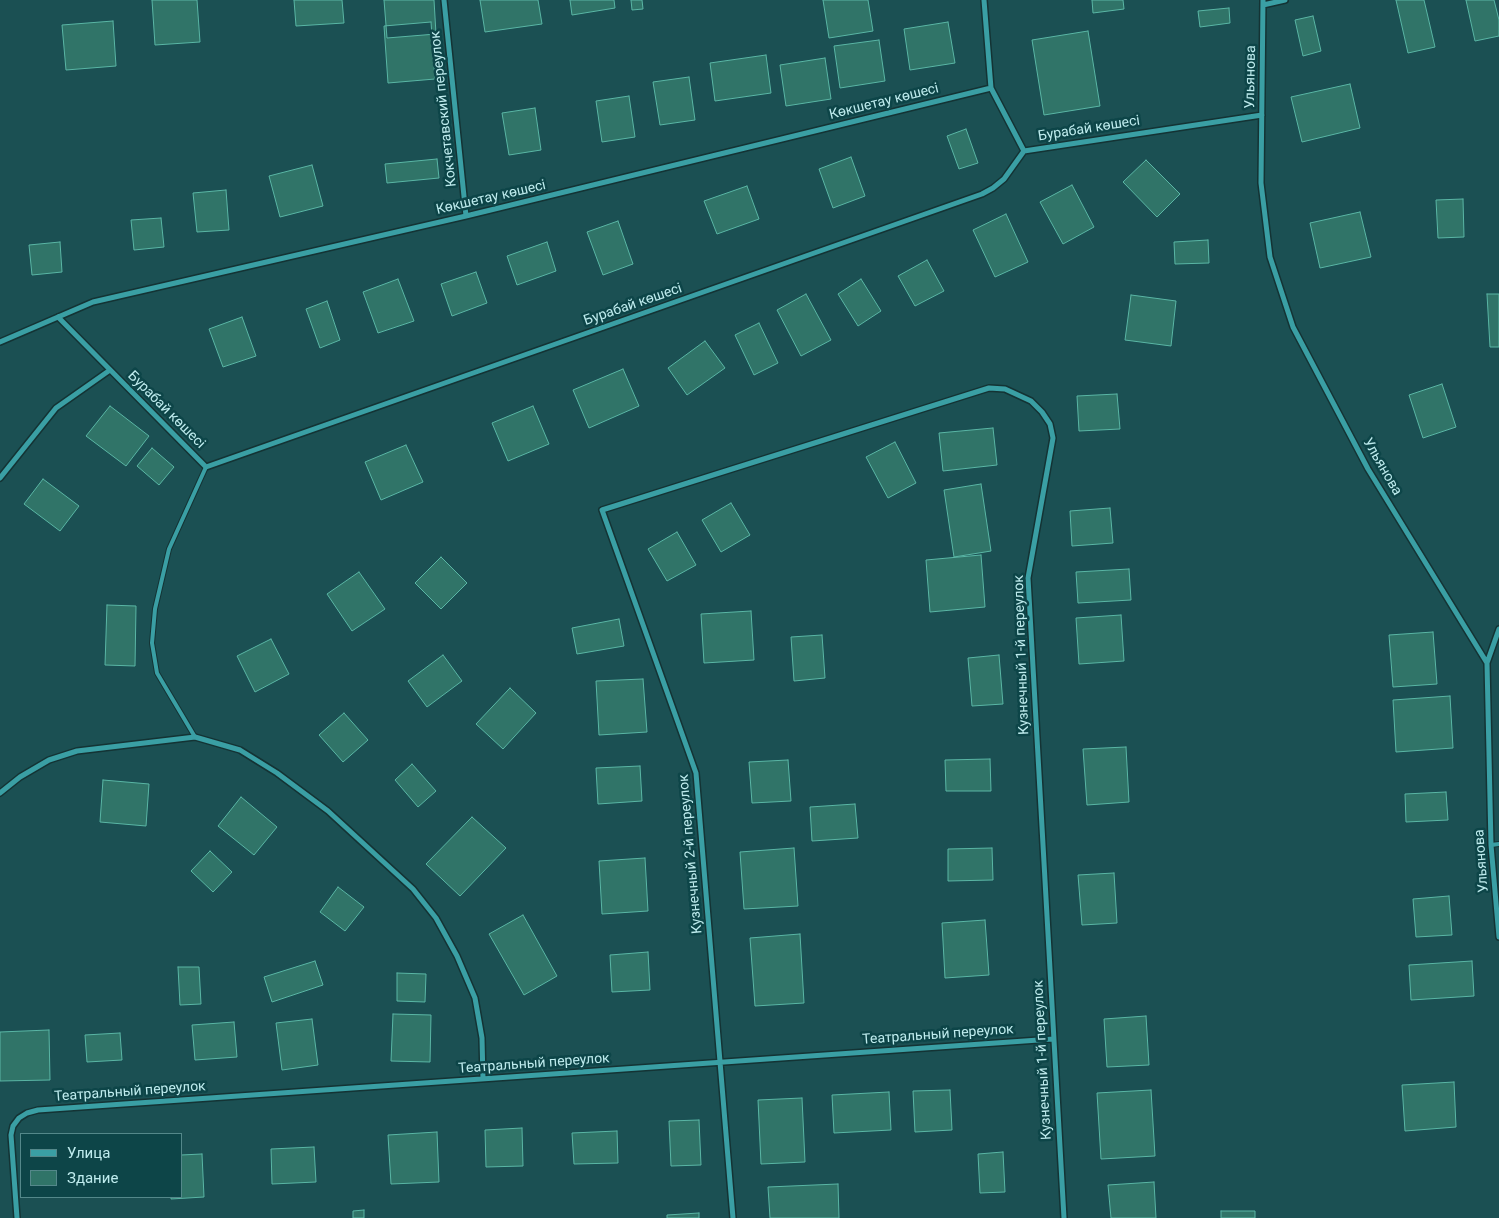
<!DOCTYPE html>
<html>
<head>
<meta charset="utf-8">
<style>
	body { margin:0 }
	#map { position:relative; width:1499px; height:1218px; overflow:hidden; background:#1b5053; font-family:Roboto,sans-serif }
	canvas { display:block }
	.legend { position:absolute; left:20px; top:1133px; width:162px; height:65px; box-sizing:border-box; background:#0d4548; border:1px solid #54888a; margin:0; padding:6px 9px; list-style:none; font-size:15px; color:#bfecee }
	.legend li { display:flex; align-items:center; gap:10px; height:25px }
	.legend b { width:25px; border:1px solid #54888a }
</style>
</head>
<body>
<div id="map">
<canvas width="1499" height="1218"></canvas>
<ul class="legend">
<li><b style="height:6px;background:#3a9fa4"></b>Улица</li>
<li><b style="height:14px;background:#307468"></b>Здание</li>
</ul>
</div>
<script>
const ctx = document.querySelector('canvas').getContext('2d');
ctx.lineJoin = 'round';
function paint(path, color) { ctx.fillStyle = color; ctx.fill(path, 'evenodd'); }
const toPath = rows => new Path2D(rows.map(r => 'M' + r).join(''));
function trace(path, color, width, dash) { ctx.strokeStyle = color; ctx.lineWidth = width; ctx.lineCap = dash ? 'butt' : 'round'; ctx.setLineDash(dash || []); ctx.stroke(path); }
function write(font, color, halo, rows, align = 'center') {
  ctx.font = font + ' Roboto,sans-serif'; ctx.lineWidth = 5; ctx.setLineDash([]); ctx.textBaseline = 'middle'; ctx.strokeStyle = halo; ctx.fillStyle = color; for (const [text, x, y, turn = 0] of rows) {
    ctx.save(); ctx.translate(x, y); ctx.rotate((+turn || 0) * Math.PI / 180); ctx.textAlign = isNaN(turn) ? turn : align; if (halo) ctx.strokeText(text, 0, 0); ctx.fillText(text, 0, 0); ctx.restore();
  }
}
const building = toPath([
	[152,0,197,0,200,42,155,45,152,0],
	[294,0,342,0,344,23,296,26,294,0],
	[384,0,434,0,436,34,387,38,384,0],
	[480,0,538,0,542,24,485,32,480,0],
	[570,0,614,0,615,8,572,15,570,0],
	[631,0,642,0,643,9,632,10,631,0],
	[823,0,868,0,873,31,829,38,823,0],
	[1092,0,1123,0,1124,9,1093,13,1092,0],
	[1396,0,1424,0,1435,47,1408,53,1396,0],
	[1466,0,1494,0,1499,20,1499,36,1475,41,1466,0],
	[1229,8,1230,23,1200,27,1198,11,1229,8],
	[1313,16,1321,51,1303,56,1295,20,1313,16],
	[113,21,116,66,66,70,62,25,113,21],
	[431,22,435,79,388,83,384,26,431,22],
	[948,22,955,63,910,70,904,29,948,22],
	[1088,31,1100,106,1044,115,1032,40,1088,31],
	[879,40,885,81,840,88,834,46,879,40],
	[766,55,771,93,715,101,710,63,766,55],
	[825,58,831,99,786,106,780,65,825,58],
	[689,77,695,120,660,125,653,82,689,77],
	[1350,84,1360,128,1302,142,1291,97,1350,84],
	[629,96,635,137,602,142,596,101,629,96],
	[535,108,541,150,509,155,502,113,535,108],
	[966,129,978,163,959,169,947,136,966,129],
	[851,157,865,196,833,208,819,169,851,157],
	[437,159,439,178,387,183,385,164,437,159],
	[1146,160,1180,194,1157,217,1123,182,1146,160],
	[312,165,323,206,280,217,269,176,312,165],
	[1072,185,1094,227,1063,244,1040,202,1072,185],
	[747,186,759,219,717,234,704,201,747,186],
	[226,190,229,230,197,232,193,193,226,190],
	[1463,199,1464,237,1438,238,1436,200,1463,199],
	[1360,212,1371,257,1320,268,1310,223,1360,212],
	[1006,214,1028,262,995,277,973,230,1006,214],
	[161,218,164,247,134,250,131,220,161,218],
	[618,221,633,264,603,275,587,232,618,221],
	[1208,240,1209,263,1175,264,1174,242,1208,240],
	[60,242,62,272,32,275,29,245,60,242],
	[547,242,556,271,517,285,507,256,547,242],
	[927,260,944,291,915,306,898,276,927,260],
	[476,272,487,303,452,316,441,284,476,272],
	[398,279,414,321,378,333,363,292,398,279],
	[861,279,881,311,858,326,838,294,861,279],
	[806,294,831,340,801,356,777,310,806,294],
	[1487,294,1499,294,1499,347,1490,347,1487,294],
	[1131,295,1176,301,1171,346,1125,340,1131,295],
	[327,301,340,340,320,348,306,309,327,301],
	[242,317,256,356,223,367,209,329,242,317],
	[759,323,778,363,754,375,735,335,759,323],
	[705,341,725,368,687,395,668,368,705,341],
	[623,369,639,406,589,428,573,390,623,369],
	[1442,384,1456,427,1423,438,1409,395,1442,384],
	[1117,394,1120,429,1079,431,1077,396,1117,394],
	[110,406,149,436,126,466,86,436,110,406],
	[533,406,549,444,508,461,492,423,533,406],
	[993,428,997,465,943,471,939,433,993,428],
	[895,442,916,483,888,498,866,457,895,442],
	[406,445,423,482,381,500,365,462,406,445],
	[152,448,174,467,159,485,137,466,152,448],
	[43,479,79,506,60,531,24,504,43,479],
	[981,484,991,551,954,557,944,490,981,484],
	[731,503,750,535,721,552,702,520,731,503],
	[1110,508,1113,543,1072,546,1070,511,1110,508],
	[677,532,696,565,667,581,648,549,677,532],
	[981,555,985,607,930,612,926,560,981,555],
	[441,557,467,583,441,609,415,583,441,557],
	[1129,569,1131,600,1078,603,1076,572,1129,569],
	[359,572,385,609,352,631,327,594,359,572],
	[107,605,136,606,135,666,105,665,107,605],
	[751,611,754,660,704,663,701,614,751,611],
	[1121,615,1124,661,1079,664,1076,618,1121,615],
	[619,619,624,646,577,654,572,628,619,619],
	[1433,632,1437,684,1393,687,1389,635,1433,632],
	[822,635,825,678,794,681,791,637,822,635],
	[271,639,289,674,255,692,237,656,271,639],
	[443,655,462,681,427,707,408,681,443,655],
	[999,655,1003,704,972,706,968,658,999,655],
	[643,679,647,732,599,735,596,681,643,679],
	[510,688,536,713,503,749,476,724,510,688],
	[1450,696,1453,748,1396,752,1393,700,1450,696],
	[344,713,368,740,343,762,319,735,344,713],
	[1126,747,1129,802,1087,805,1083,749,1126,747],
	[990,759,991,791,946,791,945,760,990,759],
	[788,760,791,801,752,803,749,762,788,760],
	[412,764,436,791,418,807,395,780,412,764],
	[640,766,642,801,598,804,596,768,640,766],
	[103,780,149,784,146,826,100,822,103,780],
	[1446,792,1448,820,1406,822,1405,794,1446,792],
	[241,797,277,827,254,855,218,826,241,797],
	[855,804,858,838,812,841,810,807,855,804],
	[472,817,506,848,460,896,426,864,472,817],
	[794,848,798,906,744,909,740,852,794,848],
	[992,848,993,880,948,881,948,849,992,848],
	[210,851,232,872,213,892,191,871,210,851],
	[645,858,648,911,602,914,599,861,645,858],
	[1114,873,1117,923,1082,925,1078,875,1114,873],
	[338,887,364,907,345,931,320,912,338,887],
	[1449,896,1452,935,1416,937,1413,899,1449,896],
	[523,915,557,976,524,995,489,934,523,915],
	[985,920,989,975,945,978,942,923,985,920],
	[800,934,804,1003,755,1006,750,938,800,934],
	[648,952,650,990,612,992,610,955,648,952],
	[315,961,323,985,272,1002,264,977,315,961],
	[1472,961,1474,996,1411,1000,1409,965,1472,961],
	[178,967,199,967,201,1004,180,1005,178,967],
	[397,973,426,974,425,1002,397,1001,397,973],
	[393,1014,431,1015,430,1062,391,1061,393,1014],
	[1146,1016,1149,1065,1107,1067,1104,1019,1146,1016],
	[312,1019,318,1065,282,1070,276,1023,312,1019],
	[234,1022,237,1057,195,1060,192,1025,234,1022],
	[49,1030,50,1080,0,1081,0,1032,49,1030],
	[120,1033,122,1060,87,1062,85,1035,120,1033],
	[1454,1082,1456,1127,1405,1131,1402,1085,1454,1082],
	[950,1090,952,1130,915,1132,913,1091,950,1090],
	[1151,1090,1155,1156,1101,1159,1097,1093,1151,1090],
	[889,1092,891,1130,834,1133,832,1095,889,1092],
	[802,1098,805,1162,761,1164,758,1100,802,1098],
	[699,1120,701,1165,671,1166,669,1121,699,1120],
	[522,1128,523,1166,486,1167,485,1130,522,1128],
	[617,1131,618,1163,574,1164,572,1133,617,1131],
	[437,1132,439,1182,391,1184,388,1135,437,1132],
	[314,1147,316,1182,272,1184,271,1149,314,1147],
	[1003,1152,1005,1192,980,1193,978,1154,1003,1152],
	[202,1154,204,1197,171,1199,171,1197,181,1197,181,1155,202,1154],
	[1154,1182,1156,1218,1111,1218,1108,1185,1154,1182],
	[838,1184,839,1218,770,1218,768,1187,838,1184],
	[364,1210,364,1218,353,1218,353,1211,364,1210],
	[1221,1211,1255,1211,1255,1218,1221,1218,1221,1211],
	[699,1213,699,1218,667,1218,667,1215,699,1213]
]);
const service = toPath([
	[195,737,157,673,152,643,155,609,169,549,206,467],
	[1491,845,1499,844]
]);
const minor = toPath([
	[444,0,466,216],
	[984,0,991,88,1024,151],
	[1263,0,1261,183,1270,257,1293,327,1368,469,1487,663,1491,845,1499,937],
	[1263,5,1285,0],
	[58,317,206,467,982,194,993,188,1004,179,1024,151,1262,115],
	[0,342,93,302,466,216,991,88],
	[0,478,56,408,110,370],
	[1487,663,1499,629],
	[0,793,20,777,49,760,77,751,195,737,240,750,277,773,328,811,413,889,436,918,457,956,475,998,482,1038,483,1079],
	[17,1218,11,1135,13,1126,19,1118,27,1113,38,1110,1053,1039],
	[733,1218,696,773,602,510,989,388,1005,389,1031,401,1042,412,1050,424,1053,438,1028,578,1064,1218]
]);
const streetNames = [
	["Ульянова",1251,77,-89],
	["Көкшетау көшесі",884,102,-14],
	["Кокчетавский переулок",444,109,-96],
	["Бурабай көшесі",1089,129,-9],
	["Көкшетау көшесі",491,198,-13],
	["Бурабай көшесі",633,305,-19],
	["Бурабай көшесі",166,410,45],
	["Ульянова",1382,467,60],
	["Кузнечный 1-й переулок",1022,655,-92],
	["Кузнечный 2-й переулок",691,854,-95],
	["Ульянова",1482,861,-94],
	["Театральный переулок",938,1035,-4],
	["Кузнечный 1-й переулок",1043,1060,-93],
	["Театральный переулок",534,1064,-4],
	["Театральный переулок",130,1092,-4]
];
paint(building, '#307468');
trace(building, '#5ab6a5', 1);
trace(service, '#143334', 6);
trace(minor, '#143334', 8);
trace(service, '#3a9fa4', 4);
trace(minor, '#3a9fa4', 5);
write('14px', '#bfecee', '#0d4548', streetNames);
</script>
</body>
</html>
